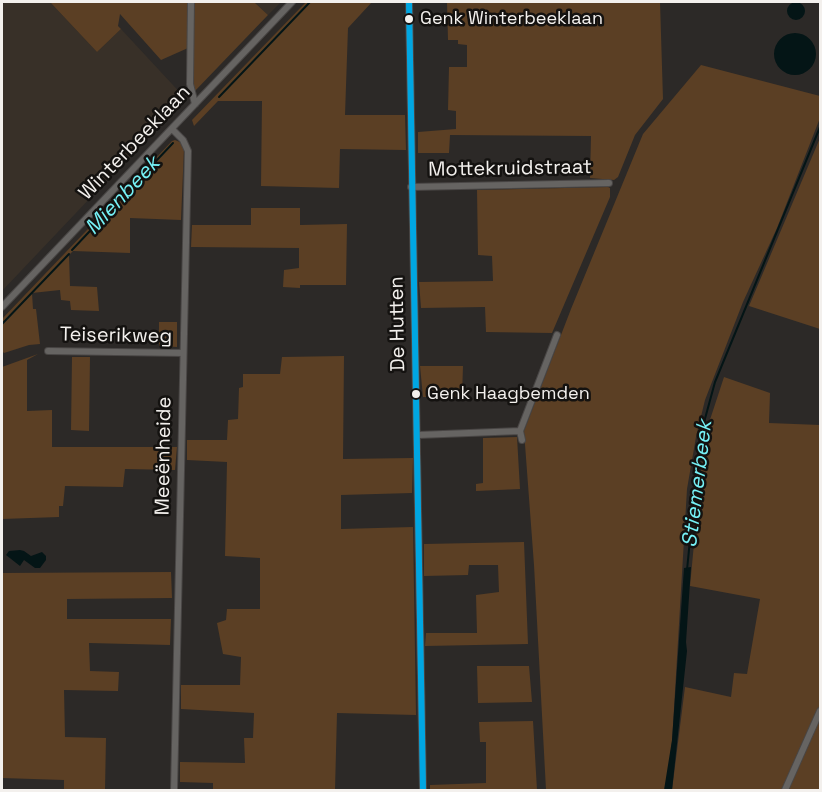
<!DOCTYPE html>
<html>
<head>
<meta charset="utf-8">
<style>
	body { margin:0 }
	#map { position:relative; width:822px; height:792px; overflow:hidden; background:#2c2927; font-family:"Space Grotesk",sans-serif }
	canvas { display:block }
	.frame { position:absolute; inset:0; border:3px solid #f3f0ed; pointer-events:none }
</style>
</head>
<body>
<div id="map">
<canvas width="822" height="792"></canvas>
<div class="frame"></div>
</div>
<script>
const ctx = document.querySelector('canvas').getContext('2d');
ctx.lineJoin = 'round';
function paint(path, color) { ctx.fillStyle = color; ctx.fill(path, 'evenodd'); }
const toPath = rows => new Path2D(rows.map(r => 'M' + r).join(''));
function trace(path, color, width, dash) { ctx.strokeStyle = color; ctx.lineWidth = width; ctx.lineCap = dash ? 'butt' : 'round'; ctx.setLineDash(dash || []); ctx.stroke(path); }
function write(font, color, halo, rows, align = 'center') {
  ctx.font = font + ' "Space Grotesk",sans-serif'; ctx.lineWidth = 5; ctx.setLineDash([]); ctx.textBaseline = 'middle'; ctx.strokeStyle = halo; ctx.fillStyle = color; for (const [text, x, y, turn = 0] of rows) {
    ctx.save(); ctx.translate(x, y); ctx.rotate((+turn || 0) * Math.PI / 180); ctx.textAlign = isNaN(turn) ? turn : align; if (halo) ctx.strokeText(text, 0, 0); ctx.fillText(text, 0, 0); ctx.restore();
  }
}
const built = toPath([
	[5,2,50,2,97,52,121,29,185,98,2,291,2,5],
	[254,2,281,2,268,15]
]);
const green = toPath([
	[50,2,188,2,188,48,161,60,120,14,118,26,121,29,97,52],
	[194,2,254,2,268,15,194,92],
	[306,2,372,2,348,28,345,115,405,115,406,150,340,149,339,188,261,186,262,101,218,101,194,126,192,120],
	[447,2,660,2,663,99,635,135,618,177,614,180,590,178,591,136,450,135,449,153,418,153,418,132,456,129,456,111,448,110,449,67,467,67,467,45,458,44,458,40,448,40],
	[701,65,820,96,820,118,777,228,743,302,705,400,696,437,687,489,672,742,666,790,546,790,534,565,524,431,571,309,643,134],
	[820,138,820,329,749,306],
	[175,140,182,143,184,148,181,220,130,218,130,253,73,251,69,255,70,286,97,287,99,311,71,310,70,301,61,300,60,290,32,293,33,309,36,309,40,344,29,345,4,353,2,351,2,319,172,141],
	[608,187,610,188,610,197,552,333,486,332,485,307,421,308,419,282,493,281,492,256,478,255,477,190],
	[251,208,300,208,300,225,347,224,346,285,300,285,300,288,283,287,284,270,299,268,299,248,191,247,192,225,251,225],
	[159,322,177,322,177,347,159,346],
	[38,354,27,360,27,411,52,410,52,447,177,447,175,470,125,469,123,487,65,486,63,506,59,506,59,517,2,519,2,367],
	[344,356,343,459,413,458,412,493,341,495,341,529,413,527,416,715,337,713,335,790,213,790,213,783,180,782,180,762,245,763,244,738,253,738,254,713,181,709,181,685,240,685,241,657,223,654,217,623,226,620,227,609,260,609,260,558,225,556,227,462,187,460,187,440,227,440,228,420,238,419,239,388,243,387,243,374,280,374,282,357],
	[72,357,90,357,89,431,71,430],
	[420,366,463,366,462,397,423,397],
	[724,377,770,393,769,423,820,425,820,790,672,790,685,687,731,697,734,673,747,674,760,599,690,586,704,438],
	[517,437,520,489,476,491,476,484,483,483,483,438],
	[524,542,528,644,425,646,426,633,477,633,476,595,499,592,498,565,469,565,468,575,424,576,424,544],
	[171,572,172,598,67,599,67,619,171,619,170,645,89,643,90,671,119,672,118,691,64,690,65,737,106,738,105,790,64,790,64,780,2,778,2,573],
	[477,666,529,666,532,702,478,703],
	[533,721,537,790,430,790,430,785,486,783,486,742,480,742,479,722]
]);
const water = toPath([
	'787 11a9 9 0 1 1 18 0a9 9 0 1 1-18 0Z',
	'774 54a21 21 0 1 1 42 0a21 21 0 1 1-42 0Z',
	[20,550,24,551,31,556,42,552,46,556,46,560,40,568,35,568,24,560,20,566,6,555,9,551],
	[691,567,686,642,687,651,672,790,664,790,672,740,684,568]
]);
const stream = toPath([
	[219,97,310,2],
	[72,250,173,143],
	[2,324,69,254],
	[687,570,700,437,715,382,820,127]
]);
const street = toPath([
	[191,2,190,84,195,104],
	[409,2,423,790],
	[172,129,183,140,188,151,174,790],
	[411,187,609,183],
	[2,307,292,2],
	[48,351,183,353],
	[418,435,520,431],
	[522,440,520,431,557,335],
	[785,790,820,711]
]);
const bus1 = toPath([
	[409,2,423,790]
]);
const markers = [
	[409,19,5,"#f3f0ed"],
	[416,394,5,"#f3f0ed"]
];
const busNames = [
	["Genk Winterbeeklaan",420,19],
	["Genk Haagbemden",427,394]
];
const streetNames = [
	["Winterbeeklaan",135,143,-46],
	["Mottekruidstraat",510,169,-1],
	["De Hutten",398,324,-91],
	["Teiserikweg",116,336,1],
	["Meeënheide",164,456,-89]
];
const waterNames = [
	["Mienbeek",123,196,-47],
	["Stiemerbeek",698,484,-83]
];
paint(built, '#383028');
paint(green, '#5b3f24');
paint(water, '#041516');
trace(stream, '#041516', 2);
trace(street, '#494645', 8);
trace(street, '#666462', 6);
trace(bus1, '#00a6e2', 6);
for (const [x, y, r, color] of markers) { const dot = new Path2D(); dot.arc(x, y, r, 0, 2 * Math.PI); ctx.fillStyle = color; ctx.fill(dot); trace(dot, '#141210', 2); }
write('18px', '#f3f0ed', '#141210', busNames, 'left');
write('20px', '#f3f0ed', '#141210', streetNames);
write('italic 21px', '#76f2f7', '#141210', waterNames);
</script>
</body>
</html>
